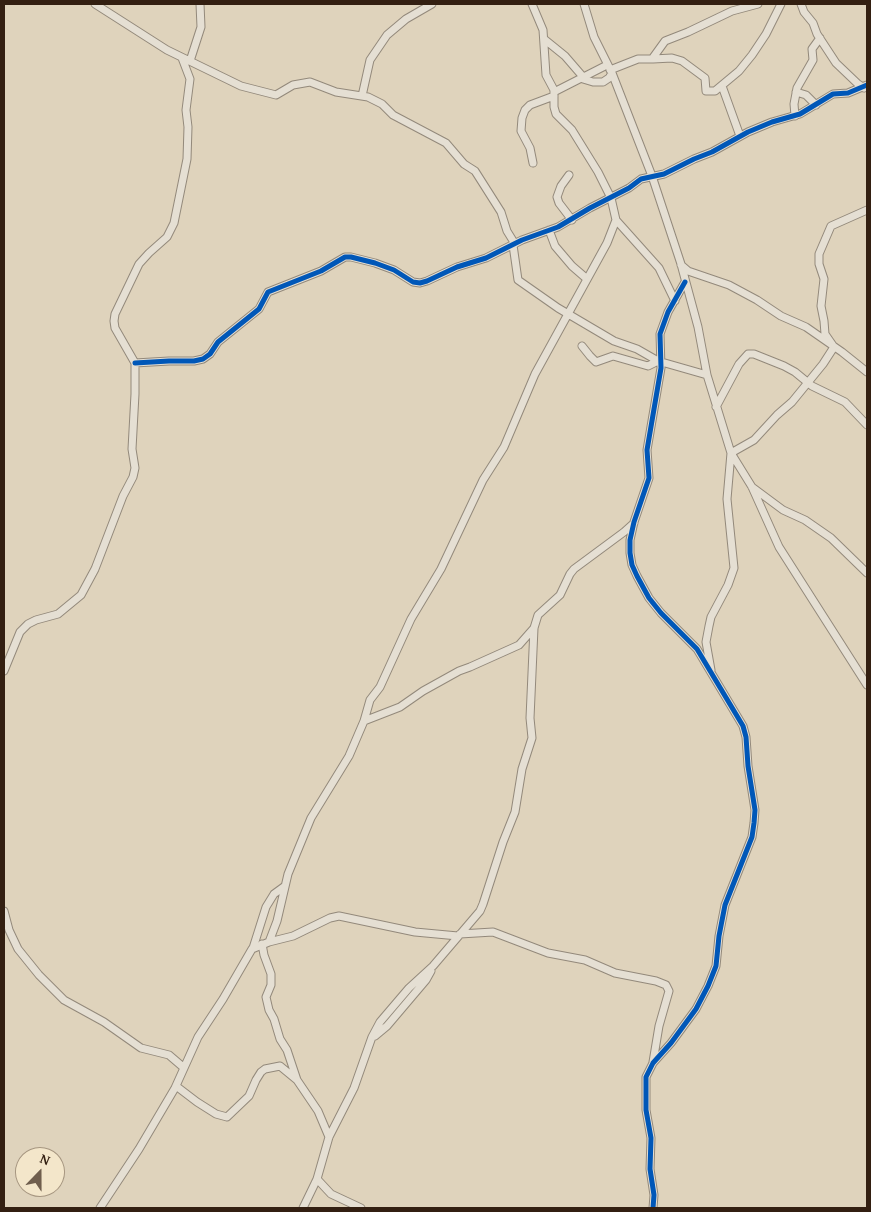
<!DOCTYPE html>
<html>
<head>
<meta charset="utf-8">
<style>
	body { margin:0 }
	#map { position:relative; width:871px; height:1212px; overflow:hidden; background:#dfd3bc; font-family:"Gentium Book Plus",serif }
	canvas { display:block }
	.frame { position:absolute; inset:0; border:5px solid #331f11; pointer-events:none }
	.north { position:absolute; left:15px; top:1147px; width:50px; height:50px; box-sizing:border-box; background:#f3e6ca; border:1px solid #a69680; border-radius:50%; rotate:22deg; font-size:14px; font-weight:700; line-height:20px; text-align:center; color:#331f11 }
	.north::after { content:''; display:block; margin:auto; width:18px; height:22px; background:#6f5e4d; clip-path:polygon(50% 0,100% 100%,50% 72%,0 100%) }
</style>
</head>
<body>
<div id="map">
<canvas width="871" height="1212"></canvas>
<div class="frame"></div>
<div class="north">N</div>
</div>
<script>
const ctx = document.querySelector('canvas').getContext('2d');
ctx.lineJoin = 'round';
const toPath = rows => new Path2D(rows.map(r => 'M' + r).join(''));
function trace(path, color, width, dash) { ctx.strokeStyle = color; ctx.lineWidth = width; ctx.lineCap = dash ? 'butt' : 'round'; ctx.setLineDash(dash || []); ctx.stroke(path); }
const minor = toPath([
	[95,4,167,50,241,86,276,95,293,85,310,82,336,92,368,97,382,104,393,115,446,143,464,164,475,171,501,212,507,231,515,244],
	[532,4,543,30,546,75,554,90,554,107,556,114,572,130,598,172,611,198,616,220,659,268,675,301],
	[584,4,594,37,612,73,652,176,681,264,698,327,707,375,731,453,752,487,779,547,867,685],
	[801,4,804,12,813,23,817,34,836,63,858,84,864,88],
	[544,39,565,56,584,78],
	[653,59,672,58,682,61,705,78,706,91,715,91,739,71,752,55,766,34,781,4],
	[190,61,201,27,200,4],
	[610,70,638,59,652,59,665,41,688,32,732,11,758,4],
	[583,79,593,82,603,82,609,78,612,73],
	[722,86,740,136],
	[554,92,607,65],
	[796,92,806,95,816,105],
	[362,96,370,60,387,35,406,19,432,4],
	[795,116,794,104,797,88,813,60,812,49,820,38],
	[533,163,530,148,521,131,522,118,525,110,530,105,554,96],
	[569,175,561,186,557,197,559,203,572,220],
	[549,230,555,246,572,266,587,279],
	[513,245,518,280,558,308,614,341,637,349,658,361,707,375],
	[681,265,688,271,729,285,757,300,781,316,806,327,842,352,867,372],
	[582,346,590,356,596,362,613,356,648,366,658,361],
	[135,363,169,361,194,361,203,359,210,354,218,342,259,309,268,292,321,271,345,257,351,257,375,263,394,270,413,282,420,283,427,281,457,267,486,258,522,240,558,227,590,208,629,188,641,179,664,174,694,159,712,152,748,132,772,122,800,114,833,94,848,93,867,85],
	[716,407,739,364,748,354,754,354,784,366,795,372,812,386,845,402,867,425],
	[752,487,783,510,805,520,831,538,867,573],
	[711,670,706,642,709,626,711,617,728,585,734,568,727,499,731,453,754,440,777,415,792,402,823,364,834,347,825,334,824,321,821,306,824,279,819,264,819,254,831,226,867,210],
	[4,671,20,632,28,624,36,620,58,614,81,595,95,569,123,496,133,477,135,468,132,449,135,394,135,363,115,328,114,321,115,314,139,264,149,253,167,237,174,223,187,159,188,127,186,110,190,79,182,58],
	[364,721,400,707,423,691,459,671,470,667,519,645,534,628],
	[4,911,9,930,18,949,39,975,64,1000,104,1022,141,1048,169,1055,183,1067],
	[460,934,493,932,548,953,585,960,615,973,656,981,666,985,669,991,659,1026,653,1062],
	[269,942,277,921,288,874,311,818,349,756,364,721,370,700,380,687,411,619,441,569,483,480,504,447,535,374,607,243,616,220],
	[262,944,264,955,271,974,271,985,266,997,269,1010,274,1019,280,1039,287,1050,297,1080,318,1111,329,1137],
	[253,948,266,907,274,894,285,886],
	[375,1036,387,1026,426,980,431,971],
	[176,1086,197,1102,216,1114,227,1117,249,1096,256,1080,261,1072,265,1069,280,1066,297,1080],
	[317,1179,331,1194,361,1208],
	[100,1208,139,1149,175,1088,198,1037,223,999,252,949,269,942,293,936,330,918,339,916,415,932,458,936],
	[303,1208,317,1179,329,1137,354,1088,372,1037,380,1022,409,988,433,966,480,911,483,904,503,842,515,812,522,769,532,738,530,718,534,628,538,615,560,595,570,574,574,569,624,532,634,523],
	[653,1208,654,1195,650,1169,651,1138,646,1110,646,1077,653,1063,671,1043,696,1009,708,986,716,966,719,936,725,905,752,837,754,823,755,810,748,766,746,737,743,726,697,649,661,613,649,598,637,576,632,565,630,553,630,540,634,522,649,478,647,450,661,368,660,334,668,312,685,282]
]);
const cycleway = toPath([
	[135,363,169,361,194,361,203,359,210,354,218,342,259,309,268,292,321,271,345,257,351,257,375,263,394,270,413,282,420,283,427,281,457,267,486,258,522,240,558,227,590,208,629,188,641,179,664,174,694,159,712,152,748,132,772,122,800,114,833,94,848,93,867,85],
	[653,1208,654,1195,650,1169,651,1138,646,1110,646,1077,653,1063,671,1043,696,1009,708,986,716,966,719,936,725,905,752,837,754,823,755,810,748,766,746,737,743,726,697,649,661,613,649,598,637,576,632,565,630,553,630,540,634,522,649,478,647,450,661,368,660,334,668,312,685,282]
]);
trace(minor, '#93897b', 9);
trace(minor, '#e5dfd3', 7);
trace(cycleway, '#0057b8', 5);
</script>
</body>
</html>
